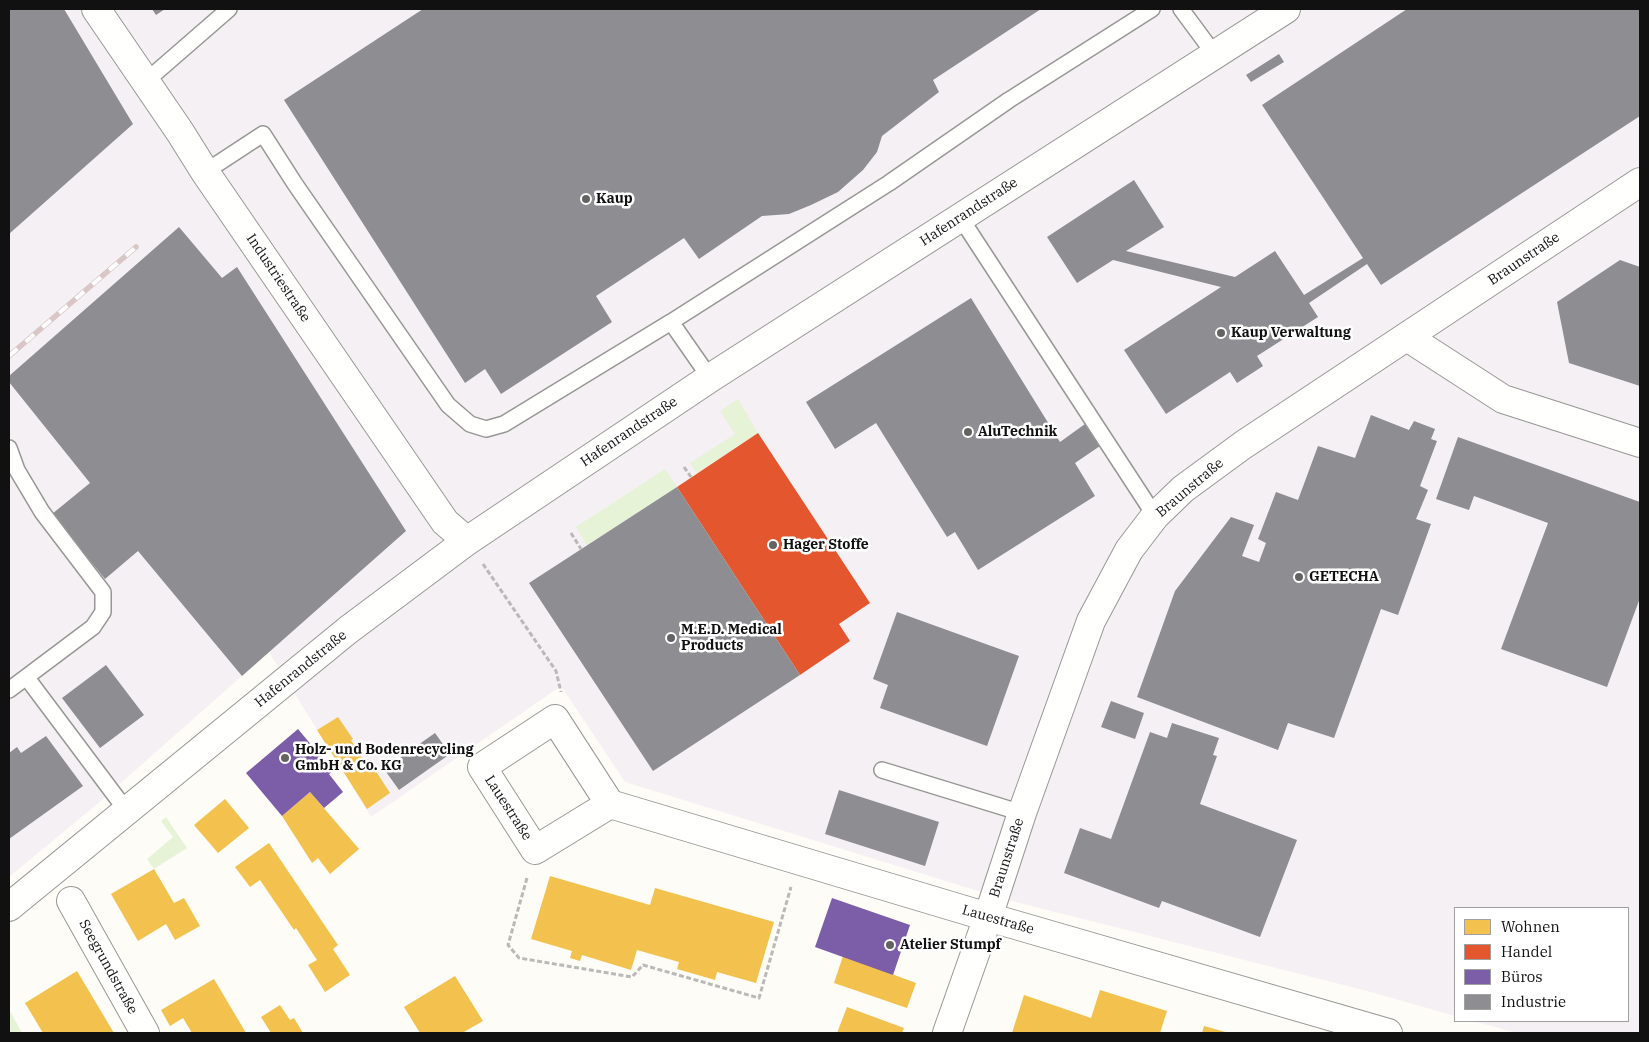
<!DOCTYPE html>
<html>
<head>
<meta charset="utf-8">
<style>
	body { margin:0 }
	#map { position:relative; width:1649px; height:1042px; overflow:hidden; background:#fdfcf7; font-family:"IBM Plex Serif",serif }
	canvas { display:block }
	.frame { position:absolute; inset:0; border:10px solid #111; pointer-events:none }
	.legend { position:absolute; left:1454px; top:907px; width:175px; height:115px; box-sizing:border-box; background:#fff; border:1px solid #a0a0a0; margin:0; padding:6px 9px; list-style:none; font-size:15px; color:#111 }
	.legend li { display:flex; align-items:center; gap:10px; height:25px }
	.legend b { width:25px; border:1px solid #a0a0a0 }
</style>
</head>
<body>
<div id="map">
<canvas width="1649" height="1042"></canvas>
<div class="frame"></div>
<ul class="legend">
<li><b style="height:14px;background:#f2c14e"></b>Wohnen</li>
<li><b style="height:14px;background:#e4572e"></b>Handel</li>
<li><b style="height:14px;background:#7b5ea7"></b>Büros</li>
<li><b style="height:14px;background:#8d8d92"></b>Industrie</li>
</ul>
</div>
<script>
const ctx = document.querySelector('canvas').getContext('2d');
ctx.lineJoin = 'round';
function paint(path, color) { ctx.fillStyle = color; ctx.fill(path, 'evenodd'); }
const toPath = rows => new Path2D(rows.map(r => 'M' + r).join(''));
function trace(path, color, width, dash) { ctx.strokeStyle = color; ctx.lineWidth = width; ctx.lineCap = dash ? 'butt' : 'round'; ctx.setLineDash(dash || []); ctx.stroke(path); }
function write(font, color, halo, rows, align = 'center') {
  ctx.font = font + ' "IBM Plex Serif",serif'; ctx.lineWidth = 5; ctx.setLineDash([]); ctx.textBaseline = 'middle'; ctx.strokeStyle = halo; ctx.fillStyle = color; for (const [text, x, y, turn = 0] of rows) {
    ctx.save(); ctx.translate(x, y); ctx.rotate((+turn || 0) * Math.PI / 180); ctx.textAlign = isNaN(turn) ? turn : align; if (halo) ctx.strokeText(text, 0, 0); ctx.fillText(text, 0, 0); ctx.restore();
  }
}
const industrial = toPath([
	[9,9,1640,9,1640,1033,1517,1033,1473,1021,1628,1021,1628,908,1455,908,1455,1016,1371,992,1004,899,625,782,561,686,371,817,269,652,96,805,9,877]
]);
const green = toPath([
	[738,399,758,433,697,473,690,463,735,434,720,411],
	[665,469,677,487,587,545,576,527],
	[166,817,187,848,154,869,147,859,173,837,161,821],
	[9,1009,22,1033,9,1033]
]);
const homes = toPath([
	[338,717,353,739,351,740,364,761,368,759,390,793,367,809,317,730],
	[310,792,359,849,330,874,318,858,312,863,282,816],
	[225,799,249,828,218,853,194,825],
	[269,843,338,945,333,949,350,975,325,992,308,965,317,960,296,928,294,930,260,880,250,887,235,867],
	[154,869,174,903,184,898,200,926,175,940,166,924,138,941,111,894],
	[550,876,650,905,655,888,774,922,756,983,717,972,715,980,677,969,679,962,637,950,631,970,582,955,580,961,570,958,572,951,531,939],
	[843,956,916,983,907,1008,834,983],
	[77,971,114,1033,43,1033,25,1003],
	[455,976,483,1021,462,1033,420,1033,404,1007],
	[214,979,246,1033,192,1033,183,1018,170,1026,161,1010],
	[1100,990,1167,1011,1160,1033,1012,1033,1024,995,1091,1018],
	[280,1005,290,1020,294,1018,303,1033,271,1033,261,1017],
	[847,1007,904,1028,902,1033,837,1033],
	[1204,1026,1229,1033,1202,1033]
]);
const shops = toPath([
	[758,433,870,603,839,624,850,641,800,675,677,487]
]);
const offices = toPath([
	[298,729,333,771,329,774,343,792,324,808,310,792,282,816,246,773],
	[832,898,910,925,893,975,815,947]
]);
const industry = toPath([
	[9,9,64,9,133,124,9,234],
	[152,9,165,9,156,15],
	[423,9,1041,9,933,80,939,92,882,136,877,152,863,170,838,192,811,205,789,214,762,216,699,259,684,238,596,296,612,322,501,394,485,369,465,383,284,100],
	[1407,9,1640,9,1640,116,1381,285,1367,264,1309,303,1318,317,1257,356,1263,366,1237,383,1230,372,1166,414,1124,350,1221,287,1113,260,1077,283,1047,237,1134,180,1164,227,1126,251,1235,277,1275,251,1304,295,1363,258,1262,105],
	[1279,54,1284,62,1251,82,1246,75],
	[179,227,222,278,237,267,406,531,242,676,138,551,105,579,52,514,90,483,9,382,9,376],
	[1620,260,1640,267,1640,386,1569,363,1557,302],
	[971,298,1060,442,1085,424,1100,446,1075,463,1095,496,978,570,955,532,947,537,876,423,835,449,806,402],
	[1371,415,1409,430,1414,421,1435,429,1431,439,1437,441,1420,486,1428,490,1416,519,1431,524,1398,615,1381,609,1334,738,1288,723,1278,750,1137,697,1175,591,1231,517,1254,525,1242,556,1259,562,1266,543,1258,539,1276,492,1298,500,1318,446,1355,458],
	[1458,437,1640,502,1640,598,1607,687,1501,649,1548,523,1474,496,1469,510,1436,499],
	[677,487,800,675,653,771,529,583],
	[897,612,1019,656,987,746,880,708,888,685,873,679],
	[106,665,144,715,100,748,62,698],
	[1111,701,1144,713,1135,739,1101,727],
	[1172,723,1219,738,1213,755,1217,756,1200,804,1297,840,1260,937,1162,901,1159,908,1064,873,1080,828,1111,839,1150,732,1167,738],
	[435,733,450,754,399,790,384,769],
	[46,736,83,786,9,839,9,753,17,747,21,753],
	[839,790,939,822,925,866,825,834]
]);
const path = toPath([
	[684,467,691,477],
	[571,533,581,549],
	[483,564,556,671,561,692],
	[527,878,508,945,519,958,632,977,643,965,759,998,791,887]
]);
const service = toPath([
	[1181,9,1215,55],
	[145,82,229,9],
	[205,172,263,134,295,184,448,405,470,424,486,429,504,424,671,322],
	[960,217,1155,516],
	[710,378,671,322,889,183,1009,100,1152,9],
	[9,448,17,470,42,512,103,592,103,612,93,627,9,690],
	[27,678,126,810],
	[882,770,1022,813]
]);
const minor = toPath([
	[96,9,180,132,205,172,445,522,467,541],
	[1407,337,1503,399,1640,443],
	[610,804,555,719,482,767,535,850,610,804,988,917,1388,1033],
	[71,901,145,1033],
	[9,907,348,630,467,541,710,378,1286,9],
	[947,1033,988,917,1022,813,1091,621,1129,550,1155,516,1183,489,1243,445,1640,182]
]);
const rail = toPath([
	[9,356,136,247]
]);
const markers = [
	[586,199,5,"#646362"],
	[1221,333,5,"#646362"],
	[968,432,5,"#646362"],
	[773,545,5,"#646362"],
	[1299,577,5,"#646362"],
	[671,638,5,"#646362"],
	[285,758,5,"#646362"],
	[890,945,5,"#646362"]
];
const poiNames = [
	["Kaup",596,199],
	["Kaup Verwaltung",1231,333],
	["AluTechnik",978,432],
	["Hager Stoffe",783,545],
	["GETECHA",1309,577],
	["M.E.D. Medical",681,630],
	["Products",681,646],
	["Holz- und Bodenrecycling",295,750],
	["GmbH & Co. KG",295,766],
	["Atelier Stumpf",900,945]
];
const streetNames = [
	["Hafenrandstraße",969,212,-33],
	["Braunstraße",1524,259,-34],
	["Industriestraße",278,278,56],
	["Hafenrandstraße",629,432,-34],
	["Braunstraße",1190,488,-40],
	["Hafenrandstraße",301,669,-39],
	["Lauestraße",508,808,57],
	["Braunstraße",1007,858,-72],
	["Lauestraße",998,920,16],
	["Seegrundstraße",108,967,61]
];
paint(industrial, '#f5f0f3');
paint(green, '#e7f3d7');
paint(homes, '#f2c14e');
paint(shops, '#e4572e');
paint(offices, '#7b5ea7');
paint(industry, '#8d8d92');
trace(service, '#979795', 18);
trace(minor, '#979795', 30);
trace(path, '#b9b9b8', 3, [5, 2.5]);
trace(service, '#fffffe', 15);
trace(minor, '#fffffe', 28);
trace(rail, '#d9c6c7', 5.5);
trace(rail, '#fff', 4, [11]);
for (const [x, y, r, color] of markers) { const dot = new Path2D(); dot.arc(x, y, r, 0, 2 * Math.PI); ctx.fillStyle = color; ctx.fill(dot); trace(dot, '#fff', 2); }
write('bold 14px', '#111', '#fff', poiNames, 'left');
write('14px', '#111', '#fff', streetNames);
</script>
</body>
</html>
